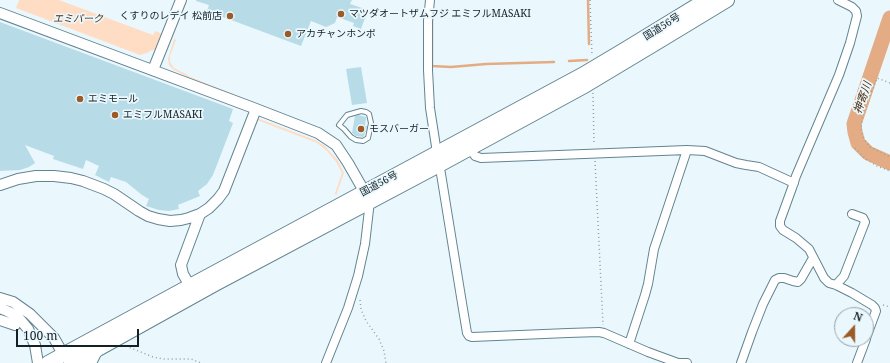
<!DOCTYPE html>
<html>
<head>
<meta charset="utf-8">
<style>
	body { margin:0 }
	#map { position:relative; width:890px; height:363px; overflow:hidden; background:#eaf8fe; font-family:"Noto Serif",serif }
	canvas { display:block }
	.north { position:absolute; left:834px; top:307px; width:40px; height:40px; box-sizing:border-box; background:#eaf8fe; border:1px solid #94a2a8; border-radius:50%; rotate:21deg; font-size:11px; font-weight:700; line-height:16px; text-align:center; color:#132126 }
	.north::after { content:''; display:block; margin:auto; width:14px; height:18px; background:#9b5a26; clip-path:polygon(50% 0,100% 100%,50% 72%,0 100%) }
	.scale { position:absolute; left:16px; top:329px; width:123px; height:18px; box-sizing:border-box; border:2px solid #132126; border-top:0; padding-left:5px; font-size:12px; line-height:14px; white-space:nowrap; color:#132126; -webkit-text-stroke:3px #eaf8fe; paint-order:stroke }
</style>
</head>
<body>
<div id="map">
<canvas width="890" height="363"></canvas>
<div class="north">N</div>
<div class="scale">100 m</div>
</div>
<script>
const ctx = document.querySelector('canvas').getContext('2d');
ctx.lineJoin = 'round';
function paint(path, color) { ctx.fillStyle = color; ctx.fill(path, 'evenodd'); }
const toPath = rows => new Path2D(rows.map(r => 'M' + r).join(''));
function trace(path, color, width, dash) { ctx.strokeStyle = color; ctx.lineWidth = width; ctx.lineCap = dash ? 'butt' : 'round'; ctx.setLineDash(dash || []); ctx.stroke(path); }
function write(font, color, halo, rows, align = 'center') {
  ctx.font = font + ' "Noto Serif","Noto Sans JP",serif'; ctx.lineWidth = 3.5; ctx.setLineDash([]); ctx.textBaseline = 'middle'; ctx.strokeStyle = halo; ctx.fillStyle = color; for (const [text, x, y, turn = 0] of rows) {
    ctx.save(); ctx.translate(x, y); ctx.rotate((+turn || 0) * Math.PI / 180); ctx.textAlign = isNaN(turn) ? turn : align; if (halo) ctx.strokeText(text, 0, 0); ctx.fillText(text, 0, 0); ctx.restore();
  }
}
const green = toPath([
	[19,0,59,0,153,35,155,31,163,34,157,51,152,50,147,53,140,55,16,8],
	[174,39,176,40,170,56,170,62,174,68,188,75,188,76,251,101,251,102,186,78,186,76,174,70,169,65,168,59],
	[257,118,315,140,325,146,331,153,337,159,344,173,336,196,335,193,342,173,336,162,327,151,317,143,257,120]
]);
const stream = toPath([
	[588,0,589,44],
	[432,14,432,66,451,67,486,64,554,62],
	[569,61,587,60]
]);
const river = toPath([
	[890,18,854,124,855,132,858,143,868,153,890,163]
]);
const building = toPath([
	[196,0,352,0,350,4,368,10,361,29,353,26,354,23,337,17,335,23,326,27,311,21,301,46,207,11,209,5,196,1],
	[0,22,233,109,229,121,233,123,213,175,207,184,198,191,200,196,178,205,179,209,169,211,159,210,146,206,149,199,142,195,126,182,111,177,109,182,95,175,99,166,86,160,83,169,53,159,54,156,25,145,35,163,29,167,20,170,0,171],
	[361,67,367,103,352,105,346,69],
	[358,115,366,117,365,126,367,126,366,132,365,132,364,136,363,137,356,136,352,133,355,116]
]);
const path = toPath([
	[590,0,592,56],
	[890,83,877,78,865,108,862,119,861,129,864,139,870,147,890,157],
	[593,93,594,145],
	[855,148,866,159,877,166,890,171],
	[595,161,603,325],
	[360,300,361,309,366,321,379,339,384,351,386,363],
	[883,305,890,307],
	[126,346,153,357,164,359,191,359,201,363]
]);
const service = toPath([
	[361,111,366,112,369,114,371,123,368,138,363,141,356,140,351,137,344,129,339,125,347,115,361,111]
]);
const minor = toPath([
	[430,0,428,21,428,70,430,108,437,153,441,174,461,297,467,333,469,336,472,337,568,333,599,332,604,333,648,352,678,363,687,363],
	[838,0,852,7,856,11,857,16,850,43,839,75,796,176,792,188,780,221,780,226,783,230,796,238,809,249,824,278,829,283,836,285,852,293,872,305,875,308,876,311,866,338],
	[468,146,475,156,481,158,687,150,705,151,736,163,746,165,759,167,794,183],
	[836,285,844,276,865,222,863,218,852,214],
	[629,344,645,295,648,284,654,249,687,150],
	[326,363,348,308,358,276,365,244,370,201],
	[741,363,752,332,763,304,775,280,779,278,784,278,793,281,798,282,801,279,813,258],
	[857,363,866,339]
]);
const tertiary = toPath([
	[0,13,251,107,318,133,336,145,348,163,368,198],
	[153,70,181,0],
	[0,185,18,179,36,176,54,176,71,178,83,181,104,189,114,194,139,211,148,216,158,219,170,221,181,220,189,218,200,214,209,208,218,199,224,191,256,109],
	[190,286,183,274,181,265,200,214],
	[0,298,13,302,30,314,54,338,63,354],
	[0,308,7,311,17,316,23,323,28,329,35,345,38,363],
	[0,320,15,325],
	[91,363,98,349]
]);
const trunk = toPath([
	[48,363,190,286,582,75,624,50,706,0],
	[71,363,98,349,215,284,439,165,586,85,656,43,727,0]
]);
const markers = [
	[341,14,4,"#9b5a26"],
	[230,16,4,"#9b5a26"],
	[288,34,4,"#9b5a26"],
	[80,99,4,"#9b5a26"],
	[115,115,4,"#9b5a26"],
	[361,129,4,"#9b5a26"]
];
const poiNames = [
	["マツダオートザムフジ エミフルMASAKI",349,14],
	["くすりのレデイ 松前店",222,16,"right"],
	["アカチャンホンポ",296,34],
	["エミモール",88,99],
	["エミフルMASAKI",123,115],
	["モスバーガー",369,129]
];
const parkNames = [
	["エミパーク",78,19]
];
const streetNames = [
	["国道56号",662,27,-32],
	["国道56号",379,184,-28]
];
const waterNames = [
	["神寄川",863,98,-71]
];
paint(green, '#ffddc5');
trace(stream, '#e4ac84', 2.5);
trace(river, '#e4ac84', 15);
paint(building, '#b7dbe7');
trace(service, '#638490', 6);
trace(minor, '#638490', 10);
trace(tertiary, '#638490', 12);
trace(trunk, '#638490', 16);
trace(path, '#93a1a6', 1.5, [1, 3]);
trace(service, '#fff', 4);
trace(minor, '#fff', 8);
trace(tertiary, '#fff', 10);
trace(trunk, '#fff', 14);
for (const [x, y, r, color] of markers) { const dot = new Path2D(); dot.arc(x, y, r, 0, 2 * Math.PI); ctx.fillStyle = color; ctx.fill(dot); trace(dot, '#eaf8fe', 1.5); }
write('10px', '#132126', '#eaf8fe', poiNames, 'left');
write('italic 10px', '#4f2b0c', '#eaf8fe', parkNames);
write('10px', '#132126', '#eaf8fe', streetNames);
write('italic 11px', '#4c2809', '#eaf8fe', waterNames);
</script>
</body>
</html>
